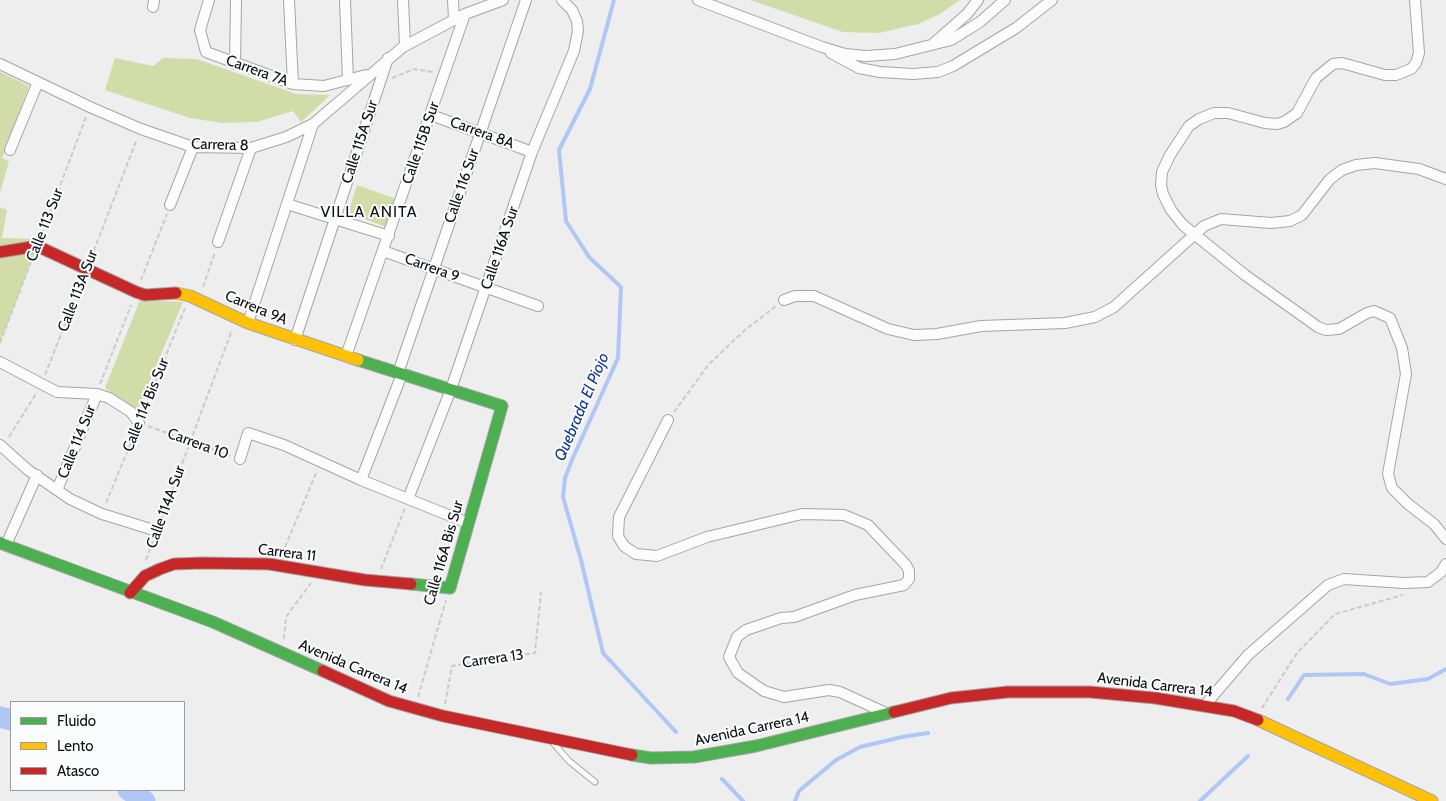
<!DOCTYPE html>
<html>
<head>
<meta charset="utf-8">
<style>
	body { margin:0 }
	#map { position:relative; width:1446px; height:801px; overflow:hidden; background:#eeeeef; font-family:Cabin,sans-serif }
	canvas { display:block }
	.legend { position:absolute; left:10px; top:701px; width:175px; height:90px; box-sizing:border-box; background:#fafbfd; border:1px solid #9c9d9f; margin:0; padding:6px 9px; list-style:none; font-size:15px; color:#101011 }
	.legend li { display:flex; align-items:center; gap:10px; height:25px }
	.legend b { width:25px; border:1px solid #9c9d9f }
</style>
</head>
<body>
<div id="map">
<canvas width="1446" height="801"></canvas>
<ul class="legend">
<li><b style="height:6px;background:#4caf50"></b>Fluido</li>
<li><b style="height:6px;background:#ffc107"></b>Lento</li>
<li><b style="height:6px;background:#c62828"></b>Atasco</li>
</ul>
</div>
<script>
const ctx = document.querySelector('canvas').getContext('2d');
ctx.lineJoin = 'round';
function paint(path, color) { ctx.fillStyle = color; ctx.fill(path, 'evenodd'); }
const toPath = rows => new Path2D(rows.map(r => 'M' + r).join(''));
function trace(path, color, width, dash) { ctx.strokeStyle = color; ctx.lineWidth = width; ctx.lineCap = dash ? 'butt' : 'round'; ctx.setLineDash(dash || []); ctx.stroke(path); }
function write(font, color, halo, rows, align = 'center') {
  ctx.font = font + ' Cabin,sans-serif'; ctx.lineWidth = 4; ctx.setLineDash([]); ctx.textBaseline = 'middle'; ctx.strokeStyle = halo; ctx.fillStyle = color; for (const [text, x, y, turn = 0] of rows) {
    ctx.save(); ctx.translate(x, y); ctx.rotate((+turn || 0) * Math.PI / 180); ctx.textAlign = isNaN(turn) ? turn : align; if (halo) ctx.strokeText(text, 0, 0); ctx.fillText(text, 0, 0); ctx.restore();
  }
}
const green = toPath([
	[750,0,960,0,940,14,918,24,879,33,843,32],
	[115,58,153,66,163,58,197,59,296,94,330,95,301,122,293,111,257,122,222,123,190,118,105,90],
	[0,72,29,86,2,158,9,161,0,193],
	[357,185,396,199,386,227,348,213],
	[0,207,7,210,2,238,40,239,0,343],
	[140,300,183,302,137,411,105,388]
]);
const stream = toPath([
	[614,0,590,89,559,150,566,221,589,257,621,287,618,358,572,460,565,478,563,497,581,560,603,653,676,732],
	[1288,699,1304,675,1364,674,1390,684,1428,679,1446,669],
	[722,779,743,801],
	[795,801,799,791,836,760,860,747,902,737,928,733],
	[1200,801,1248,756]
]);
const river = toPath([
	[0,717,11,720],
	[128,790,145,801]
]);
const path = toPath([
	[392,78,414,69,433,72],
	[42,234,86,117],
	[91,258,137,139],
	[141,280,167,214],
	[203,287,215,252],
	[0,343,32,259],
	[45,375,82,281],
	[100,384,131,305],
	[144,410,185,308],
	[674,412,709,364,745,330,776,306],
	[148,426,231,456],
	[9,437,37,392],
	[106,503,135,433],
	[161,520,232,330],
	[282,554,317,471],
	[146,560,153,541],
	[381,569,405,508],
	[284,639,286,617,311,583],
	[418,697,446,600],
	[445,704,452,666,535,653,541,592],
	[1262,708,1297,653,1335,614,1403,595]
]);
const lane = toPath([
	[554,744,569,761,595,782]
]);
const street = toPath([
	[209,0,200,30,206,52,293,84,324,86,366,75],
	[289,0,293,84],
	[345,0,348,80],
	[403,0,405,46],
	[453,0,454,19],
	[698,0,822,47,845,54,866,56,895,54,951,40,980,22,1005,0],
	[1415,0,1419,53,1416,63,1411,69,1396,75,1385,75,1342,63,1333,64,1316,78,1297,113,1284,122,1277,124,1265,123,1228,113,1214,113,1199,119,1189,126,1170,155,1162,172,1161,185,1163,194,1171,210,1183,225,1245,275,1318,327,1326,330,1339,329,1367,313,1374,311,1390,318,1402,348,1406,374,1388,474,1392,488,1408,504,1434,524,1446,539],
	[153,7,154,0],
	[934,43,967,14,978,0],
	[831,53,859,68,880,72,913,74,938,72,953,66,1016,28,1052,0],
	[0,64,90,107,141,129,193,147,251,148,286,137,313,124,403,47,465,14,503,0],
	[235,64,236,0],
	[431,115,532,152],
	[10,150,38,82],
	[287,204,389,236],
	[170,205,193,147],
	[218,242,251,148],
	[383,251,538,306],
	[784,300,795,296,814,296,888,329,914,335,937,334,981,326,1065,323,1095,317,1114,307,1204,226,1221,219,1271,223,1290,221,1302,215,1330,179,1342,170,1356,165,1375,163,1419,169,1446,179],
	[248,323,313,124],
	[295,340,388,58],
	[346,356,465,14],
	[0,362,57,392,97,394,109,398,131,412,139,423],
	[398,373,526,0],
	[668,420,619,517,618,536,624,546,636,554,657,556,707,537,802,514,844,515,868,525,906,565,909,571,909,579,904,585,855,595,794,617,781,618,746,630,737,637,729,657,738,673,764,691,784,697,829,690,840,692,886,713],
	[0,445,28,470,70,499,102,514,157,531],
	[240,459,248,433,284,445,361,480,468,523],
	[361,480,402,374],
	[57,490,97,394],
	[408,499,451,389,532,152,574,51,578,31,577,21,572,10,562,0],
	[6,545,37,475],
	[1205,705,1248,655,1328,585,1344,579,1404,583,1428,582,1441,572,1446,564]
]);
const fast = toPath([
	[358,360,502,406,450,588,411,584],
	[0,543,213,622,323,671],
	[632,755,651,758,694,757,756,746,894,712]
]);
const slow = toPath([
	[176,293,190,296,248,323,358,360],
	[1258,720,1432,801]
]);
const jam = toPath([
	[0,252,37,246,136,292,145,295,176,293],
	[130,593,145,576,160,569,174,564,202,563,269,564,365,580,411,584],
	[323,671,389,701,443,716,632,755],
	[894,712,951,698,1008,692,1090,692,1155,698,1234,711,1258,720]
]);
const streetNames = [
	["Carrera 7A",257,71,20],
	["Carrera 8A",482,133,20],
	["Calle 115A Sur",360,142,-72],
	["Calle 115B Sur",421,143,-71],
	["Carrera 8",220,145,2],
	["Calle 116 Sur",462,186,-71],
	["Calle 113 Sur",45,225,-69],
	["Calle 116A Sur",500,248,-71],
	["Carrera 9",432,268,20],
	["Calle 113A Sur",78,291,-69],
	["Carrera 9A",256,308,23],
	["Calle 114 Bis Sur",146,405,-68],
	["Calle 114 Sur",77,442,-68],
	["Carrera 10",198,444,20],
	["Calle 114A Sur",166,507,-70],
	["Carrera 11",287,553,7],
	["Calle 116A Bis Sur",444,553,-74],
	["Carrera 13",493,659,-8],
	["Avenida Carrera 14",353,667,23],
	["Avenida Carrera 14",1155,685,7],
	["Avenida Carrera 14",752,729,-12]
];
const neighbourhoodNames = [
	["VILLA ANITA",369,212]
];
const waterNames = [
	["Quebrada El Piojo",582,407,-67]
];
paint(green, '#d1dca9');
trace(stream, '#b0c7f6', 4);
trace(river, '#b0c7f6', 21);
trace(lane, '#a5a5a6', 7);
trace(street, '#a5a5a6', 12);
trace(fast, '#a5a5a6', 13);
trace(slow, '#a5a5a6', 13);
trace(jam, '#a5a5a6', 13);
trace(path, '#cbcbcc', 2, [5, 2.5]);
trace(lane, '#fcfcfd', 5);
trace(street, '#fcfcfd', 10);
trace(fast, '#4caf50', 11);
trace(slow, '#ffc107', 11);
trace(jam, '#c62828', 11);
write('15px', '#101011', '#fafbfd', streetNames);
ctx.letterSpacing = '1px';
write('16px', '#101011', '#fafbfd', neighbourhoodNames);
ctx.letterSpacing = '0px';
write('italic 16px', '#103693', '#fafbfd', waterNames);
</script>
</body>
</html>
